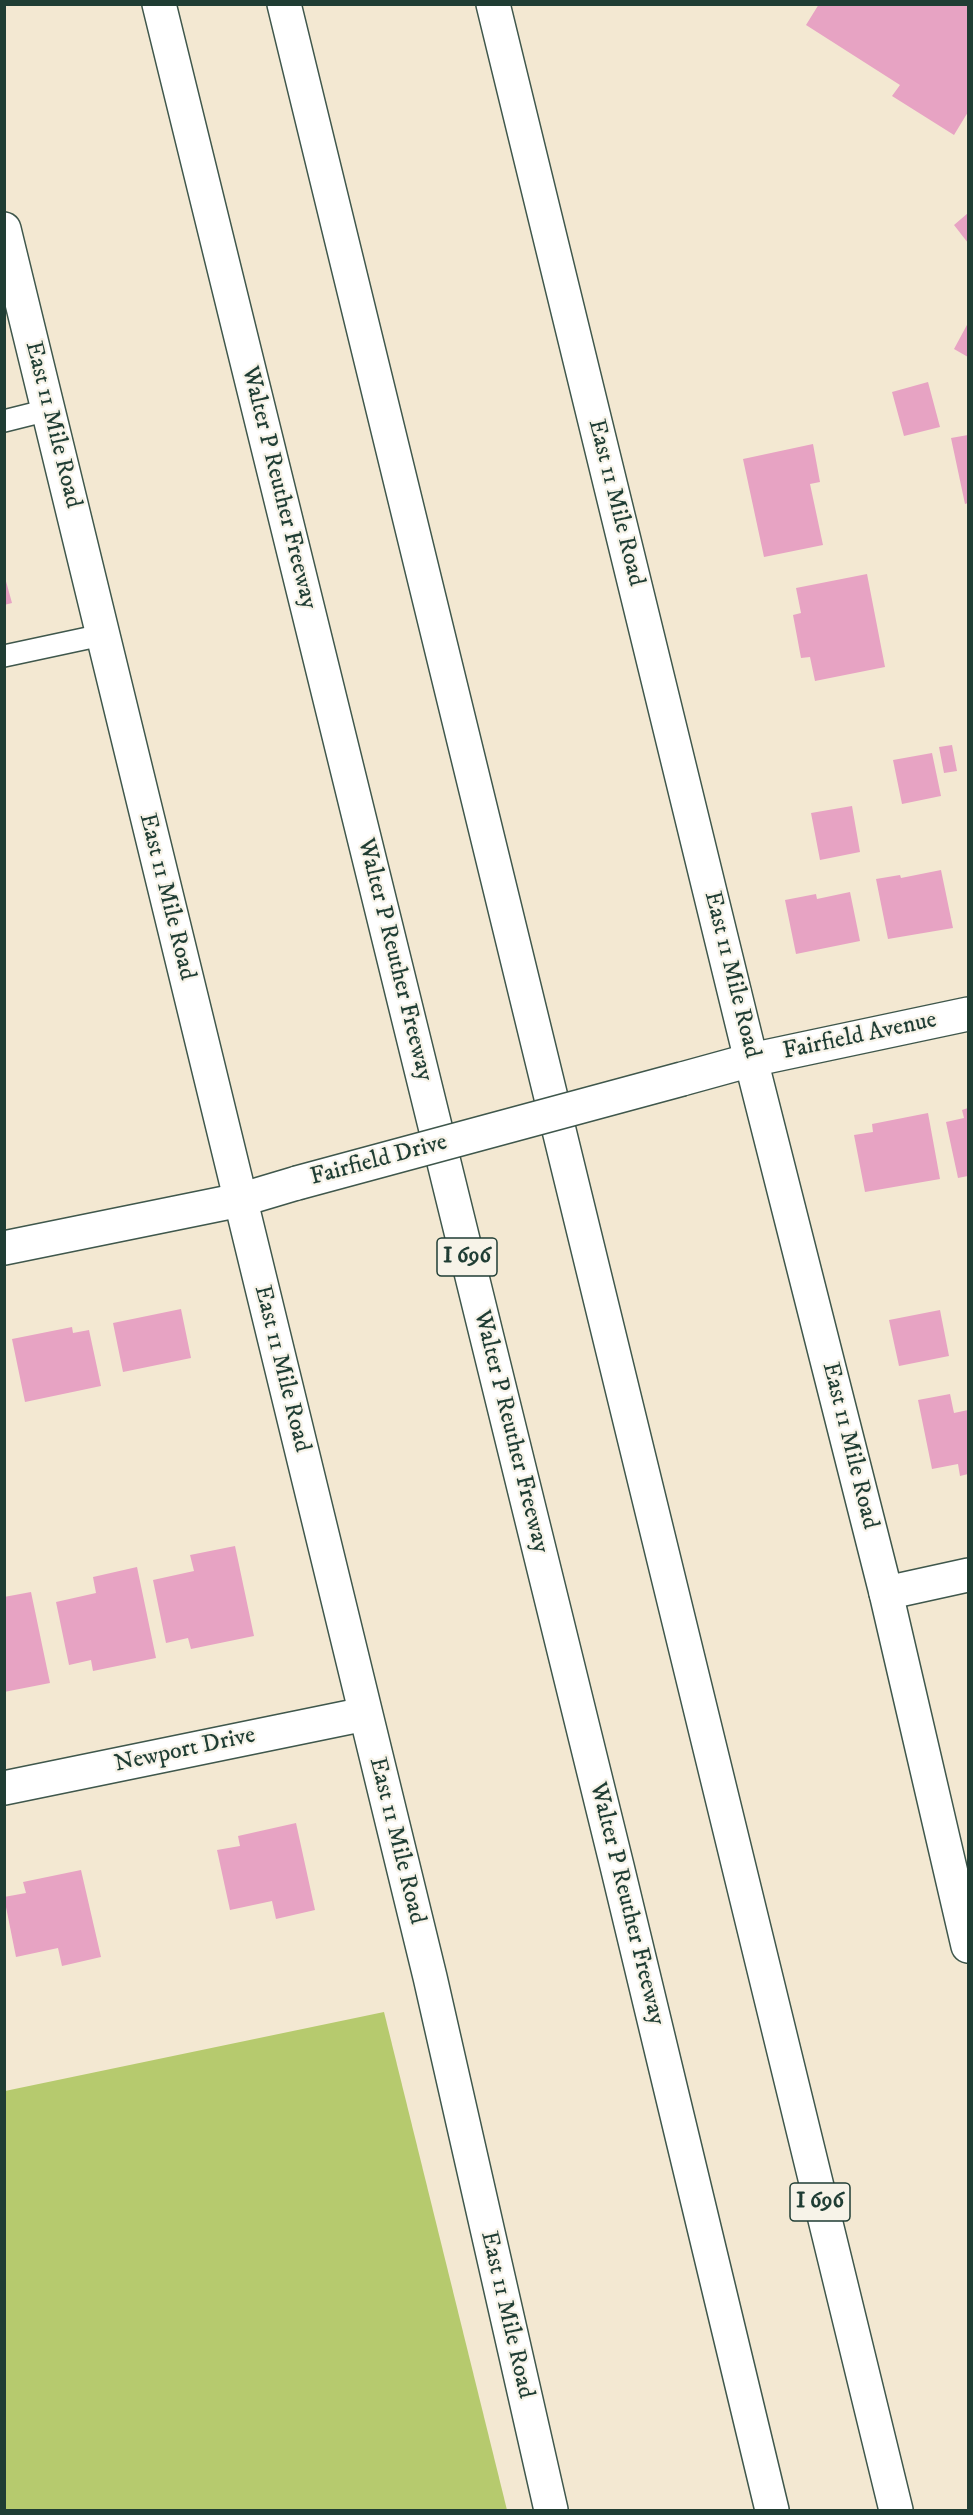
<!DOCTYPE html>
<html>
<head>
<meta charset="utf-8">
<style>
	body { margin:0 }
	#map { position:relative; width:973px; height:2515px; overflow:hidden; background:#f3e8d2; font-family:"IM FELL DW Pica",serif }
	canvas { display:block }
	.frame { position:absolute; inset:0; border:6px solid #1f3d34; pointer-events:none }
</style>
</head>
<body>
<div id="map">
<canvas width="973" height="2515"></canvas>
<div class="frame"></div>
</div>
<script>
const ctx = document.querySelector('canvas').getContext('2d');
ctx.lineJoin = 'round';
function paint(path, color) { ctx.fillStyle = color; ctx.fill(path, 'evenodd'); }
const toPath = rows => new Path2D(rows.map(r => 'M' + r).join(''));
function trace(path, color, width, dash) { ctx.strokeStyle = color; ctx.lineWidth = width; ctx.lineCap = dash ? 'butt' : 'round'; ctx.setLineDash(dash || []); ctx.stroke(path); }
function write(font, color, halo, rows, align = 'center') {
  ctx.font = font + ' "IM FELL DW Pica",serif'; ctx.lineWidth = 4.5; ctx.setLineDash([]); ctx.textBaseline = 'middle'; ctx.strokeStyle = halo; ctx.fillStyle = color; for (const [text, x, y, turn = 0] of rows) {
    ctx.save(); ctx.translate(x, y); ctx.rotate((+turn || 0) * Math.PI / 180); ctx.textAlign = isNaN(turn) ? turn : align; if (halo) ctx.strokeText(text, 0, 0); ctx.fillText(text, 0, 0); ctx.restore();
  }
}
const green = toPath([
	[384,2012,507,2510,5,2510,5,2091]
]);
const building = toPath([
	[819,4,968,4,968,112,954,135,892,96,900,85,806,25],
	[968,213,968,243,954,225],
	[968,323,968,357,954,349],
	[928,382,940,427,904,436,892,392],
	[968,435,968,503,965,504,951,438],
	[813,444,820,482,810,484,823,545,764,557,743,459],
	[4,574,12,603,4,605],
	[867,574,885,667,815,681,810,657,801,658,793,615,801,613,796,588],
	[952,745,957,771,944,773,939,747],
	[932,753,941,796,902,804,893,760],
	[852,806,860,852,820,860,811,813],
	[941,870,953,928,888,939,876,879,900,875,901,878],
	[850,892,860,941,796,954,785,900,816,894,817,899],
	[968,1108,968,1176,958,1178,946,1122,964,1118,962,1110],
	[928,1113,940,1179,865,1192,854,1135,873,1132,872,1124],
	[181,1309,191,1358,123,1372,113,1323],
	[940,1310,949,1356,899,1366,889,1320],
	[72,1327,73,1333,89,1330,101,1386,25,1402,12,1339],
	[950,1394,954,1413,968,1410,968,1474,960,1476,958,1464,932,1469,918,1400],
	[235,1546,254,1636,191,1649,188,1638,166,1643,153,1580,194,1571,190,1555],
	[137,1567,156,1658,93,1671,91,1660,69,1665,56,1602,96,1593,93,1577],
	[31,1592,50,1683,4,1692,4,1597],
	[296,1823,315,1910,276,1919,272,1901,230,1910,217,1850,240,1846,238,1836],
	[81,1870,101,1957,62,1966,58,1948,16,1957,4,1897,26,1893,23,1882]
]);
const service = toPath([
	[4,421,48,410],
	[4,656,102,635]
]);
const minor = toPath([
	[682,1079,751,1060,968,1014],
	[4,1248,240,1200,297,1183],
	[886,1593,968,1575],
	[4,1788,365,1714]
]);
const secondary = toPath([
	[493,4,751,1060,886,1593,968,1946],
	[4,229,430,1977,551,2510]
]);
const motorway = toPath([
	[159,4,617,1866,772,2510],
	[284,4,896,2510]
]);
const minorBridge = toPath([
	[297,1183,682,1079]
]);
const shields = [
	[467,1257,60],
	[820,2202,60]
];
const shieldNames = [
	["I 696",467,1257],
	["I 696",820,2202]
];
const streetNames = [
	["East 11 Mile Road",52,425,76],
	["Walter P Reuther Freeway",278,488,76],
	["East 11 Mile Road",615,503,76],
	["East 11 Mile Road",166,897,76],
	["Walter P Reuther Freeway",394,960,76],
	["East 11 Mile Road",731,975,76],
	["Fairfield Avenue",860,1037,-12],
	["Fairfield Drive",379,1161,-15],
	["East 11 Mile Road",281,1369,76],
	["Walter P Reuther Freeway",510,1432,76],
	["East 11 Mile Road",849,1446,76],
	["Newport Drive",185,1751,-12],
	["East 11 Mile Road",396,1841,76],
	["Walter P Reuther Freeway",626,1904,76],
	["East 11 Mile Road",506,2315,77]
];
paint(green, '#b6ca6e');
paint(building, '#e7a3c3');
trace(service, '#3f574c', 24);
trace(minor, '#3f574c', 36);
trace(secondary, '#3f574c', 36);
trace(motorway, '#3f574c', 36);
trace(service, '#fff', 21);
trace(minor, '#fff', 33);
trace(secondary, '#fff', 33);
trace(motorway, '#fff', 33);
trace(minorBridge, '#3f574c', 36, []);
trace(minorBridge, '#fff', 33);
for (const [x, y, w] of shields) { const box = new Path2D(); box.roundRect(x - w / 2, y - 19, w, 38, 4.5); ctx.fillStyle = '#f7f3e8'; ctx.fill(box); trace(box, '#1f3d34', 1.5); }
write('bold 22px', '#1f3d34', null, shieldNames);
write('24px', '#1f3d34', '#f7f3e8', streetNames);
</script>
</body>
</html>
